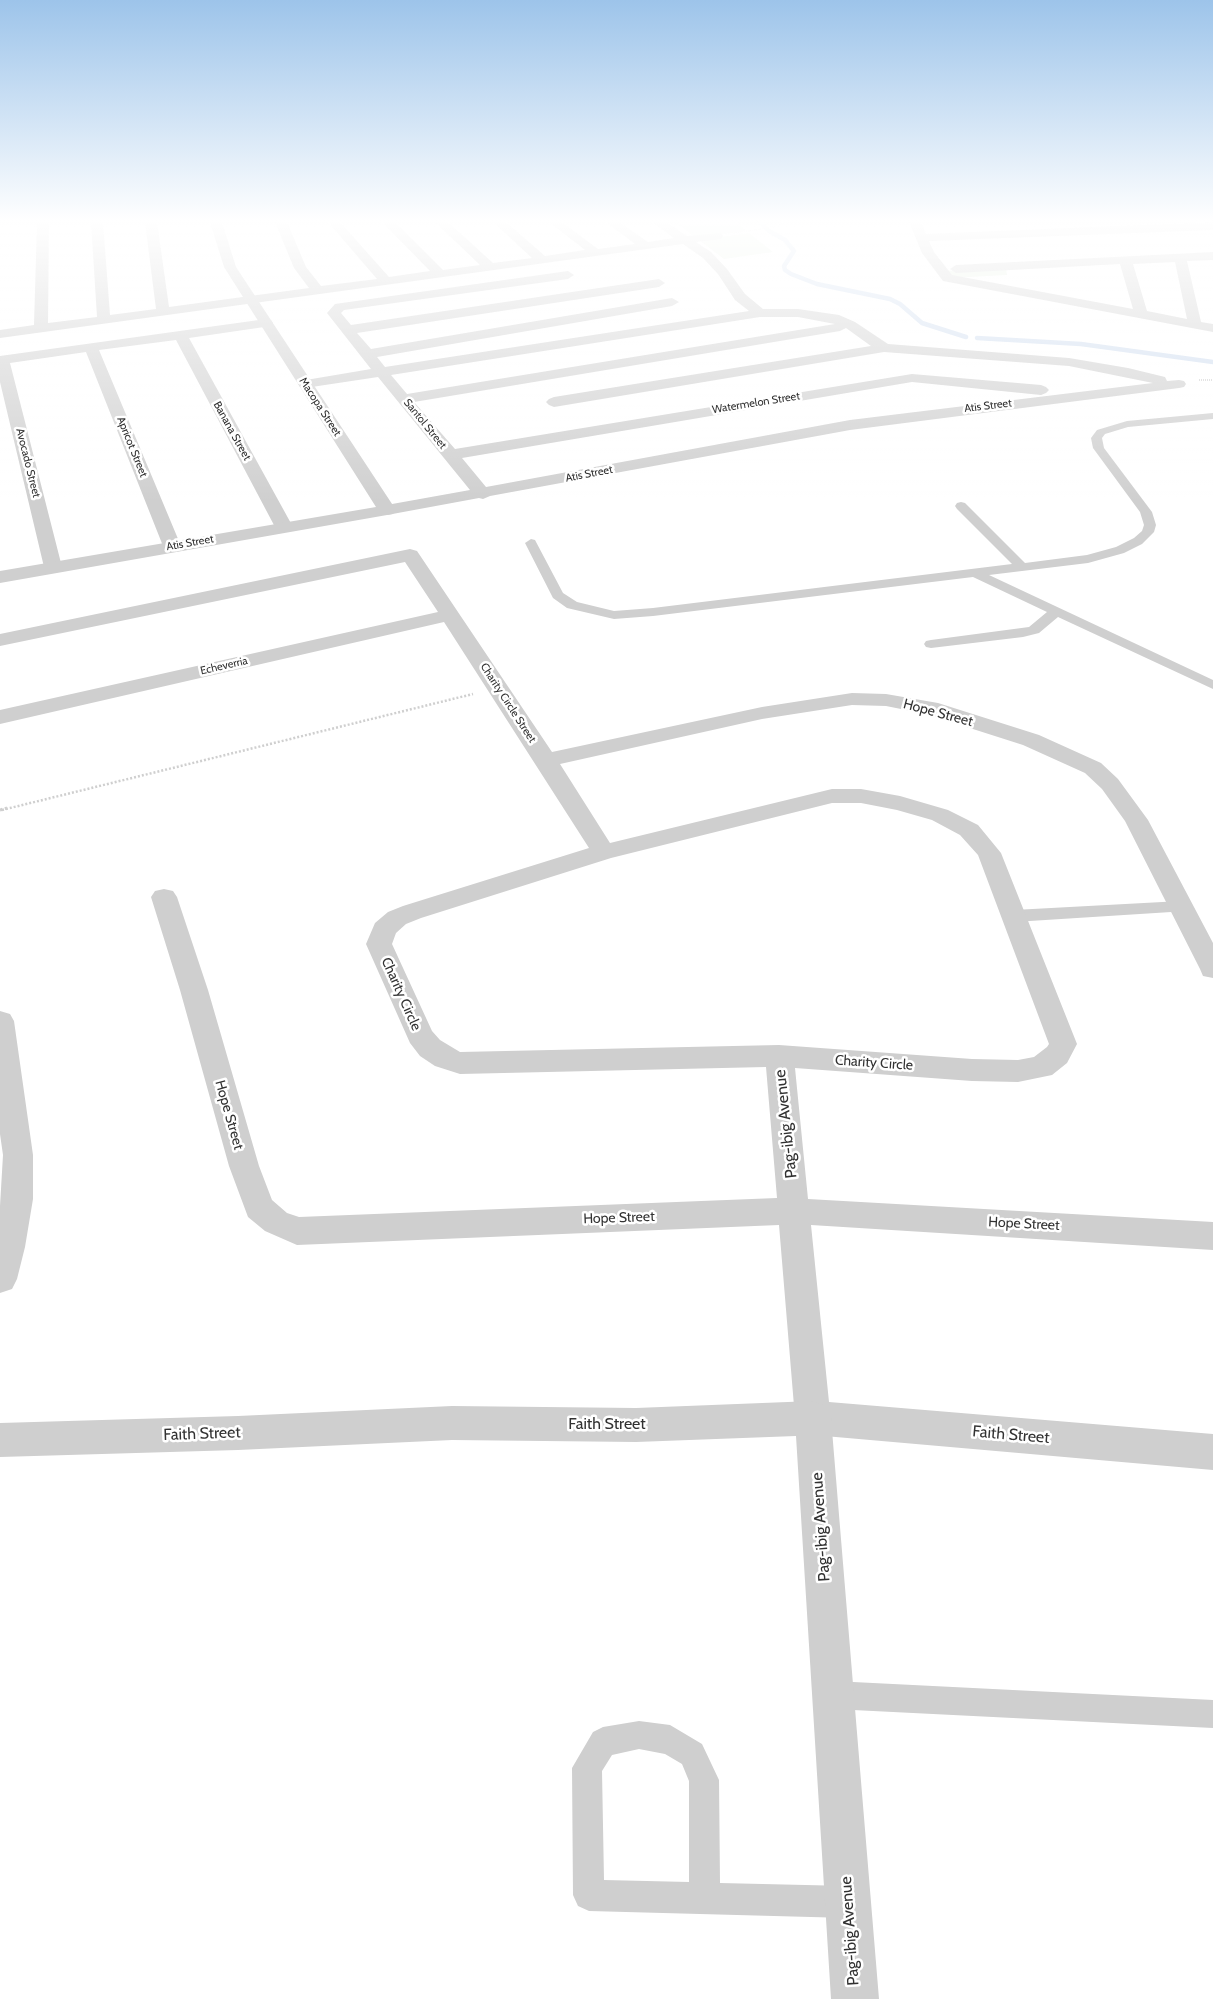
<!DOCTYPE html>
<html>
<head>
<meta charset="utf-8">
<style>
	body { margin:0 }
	canvas { display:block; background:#fff }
</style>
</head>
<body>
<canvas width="1213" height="1999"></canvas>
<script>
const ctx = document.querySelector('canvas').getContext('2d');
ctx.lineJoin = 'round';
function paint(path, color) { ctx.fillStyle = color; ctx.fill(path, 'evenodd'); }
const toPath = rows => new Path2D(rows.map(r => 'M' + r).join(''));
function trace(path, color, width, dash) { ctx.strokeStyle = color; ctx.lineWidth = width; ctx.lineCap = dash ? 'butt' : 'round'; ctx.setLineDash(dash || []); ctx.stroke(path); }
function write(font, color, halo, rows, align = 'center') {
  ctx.font = font + ' Cabin,sans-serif'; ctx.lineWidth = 5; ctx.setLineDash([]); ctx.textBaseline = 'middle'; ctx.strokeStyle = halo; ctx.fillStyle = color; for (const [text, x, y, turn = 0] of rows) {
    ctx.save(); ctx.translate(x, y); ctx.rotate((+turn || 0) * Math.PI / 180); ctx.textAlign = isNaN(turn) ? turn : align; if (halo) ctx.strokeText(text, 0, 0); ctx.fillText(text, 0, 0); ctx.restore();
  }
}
const green = toPath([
	[675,222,737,222,746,231,696,238],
	[749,233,773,252,724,259,699,240],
	[1006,268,1007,275,951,278,943,271]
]);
const stream = toPath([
	[760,222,769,231,785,240,794,251,784,266,785,270,791,274,817,284,890,299,900,304,922,323,966,337],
	[977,338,1081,344,1213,362]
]);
const pathFar3 = toPath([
	[734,233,774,227,784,222]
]);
const pathFar2 = toPath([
	[1199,380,1213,380]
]);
const pathFar1 = toPath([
	[2,810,473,694]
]);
const path = toPath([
	[0,810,7,808]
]);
const service = toPath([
	[1213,413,1213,419,1128,427,1105,434,1102,438,1104,448,1152,512,1156,525,1154,532,1142,544,1124,553,1088,563,989,575,1213,680,1213,689,1058,617,1039,633,1023,637,931,648,926,647,924,644,926,641,931,640,1029,627,1047,612,973,577,653,616,614,619,567,608,553,598,525,543,531,539,535,540,563,593,577,602,614,611,653,608,1012,564,957,509,955,506,957,503,961,502,965,503,1025,563,1087,555,1116,547,1134,538,1142,531,1144,525,1140,512,1093,448,1091,438,1097,430,1127,421,1213,413],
	[1181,901,1187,903,1190,907,1187,911,1014,922,1008,920,1005,916,1008,912,1014,910,1181,901],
	[833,1681,1213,1700,1213,1728,833,1709,823,1705,819,1695,823,1685,833,1681],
	[639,1721,670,1725,702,1744,719,1780,720,1883,848,1886,859,1891,864,1902,859,1913,848,1918,589,1911,578,1906,573,1895,572,1768,593,1732,603,1727,639,1721],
	[639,1749,665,1754,682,1764,689,1781,689,1882,604,1880,602,1771,612,1755,639,1749]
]);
const minor = toPath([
	[37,222,49,222,48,323,97,317,91,222,103,222,110,315,156,309,145,222,157,222,169,307,309,288,294,268,275,222,287,222,306,267,321,286,377,279,328,222,340,222,389,277,430,271,382,222,395,222,443,270,480,265,435,222,448,222,493,263,532,258,493,222,506,222,545,256,585,250,549,222,562,222,598,249,635,244,606,222,619,222,648,242,674,238,652,222,666,222,687,236,721,233,723,236,721,239,696,242,711,252,727,269,745,294,763,309,798,309,839,315,855,322,888,344,1069,358,1128,368,1165,377,1167,381,1179,380,1184,381,1186,384,1184,387,1179,388,850,430,490,496,483,499,479,498,387,515,381,514,378,510,381,506,470,490,378,377,305,388,300,387,298,384,300,381,371,369,327,313,335,304,568,271,574,275,568,279,344,310,341,313,351,325,659,279,665,283,659,287,357,333,371,349,672,298,679,302,672,306,377,357,385,367,749,311,735,300,718,274,703,258,683,244,0,338,0,330,34,325,37,222],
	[760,317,798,317,835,324,407,394,391,375,760,317],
	[846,328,871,346,554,397,549,399,546,402,549,405,554,407,884,352,1069,366,1153,383,850,420,486,487,462,458,912,382,1041,395,1046,393,1049,390,1046,387,1041,385,912,374,455,449,414,402,840,331,846,328],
	[909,222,921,222,926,234,1213,222,1213,230,929,241,934,252,952,275,1133,309,1120,264,956,273,950,269,956,265,1213,252,1213,260,1187,261,1201,322,1213,324,1213,332,943,281,922,253,909,222],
	[1175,262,1187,319,1147,311,1133,264,1175,262],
	[266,319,271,320,273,323,271,326,189,338,293,527,290,531,284,532,278,531,275,527,176,340,99,350,181,546,178,550,172,551,166,550,163,546,86,352,10,363,62,567,60,571,53,573,46,571,44,567,0,382,0,356,266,319],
	[410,549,417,551,552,752,762,707,852,693,886,694,938,703,1039,735,1101,763,1118,779,1148,820,1213,943,1213,978,1203,976,1200,969,1125,821,1102,789,1085,773,1023,745,926,714,886,706,852,705,762,719,560,764,610,843,832,789,861,789,900,796,948,810,978,825,1001,853,1077,1044,1067,1063,1052,1075,1018,1082,972,1081,795,1068,808,1199,1213,1222,1213,1250,811,1225,829,1402,1213,1434,1213,1470,813,1435,800,1430,795,1418,779,1225,297,1245,265,1231,248,1217,229,1166,180,990,151,897,155,891,164,889,173,891,177,897,208,990,259,1166,272,1200,287,1213,299,1217,777,1198,766,1067,460,1074,435,1066,420,1056,410,1043,366,944,375,923,388,912,403,906,589,848,444,622,0,724,0,710,438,612,405,562,0,646,0,634,410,549],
	[832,803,861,803,897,810,932,820,960,835,978,855,1049,1044,1047,1047,1034,1057,1018,1060,972,1059,779,1045,460,1052,440,1040,432,1031,392,944,396,933,406,924,421,918,611,858,832,803]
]);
const tertiary = toPath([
	[210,222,222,222,236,267,396,510,393,514,387,515,0,583,0,571,376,507,224,267,210,222],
	[0,1011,10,1014,14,1021,33,1155,33,1199,25,1247,17,1279,12,1289,0,1293,0,1206,3,1155,0,1134,0,1011],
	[813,1401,826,1406,831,1418,879,1999,831,1999,796,1436,636,1442,452,1440,238,1450,0,1457,0,1423,238,1416,452,1406,636,1408,813,1401]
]);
const farStreetnames = [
	["Watermelon Street",756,403,-9],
	["Atis Street",988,406,-7],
	["Macopa Street",320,407,57],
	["Santol Street",425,424,51],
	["Banana Street",232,431,61],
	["Apricot Street",132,447,68],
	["Avocado Street",28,463,76],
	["Atis Street",589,474,-11],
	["Atis Street",190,543,-10],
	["Echeverria",224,666,-13],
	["Charity Circle Street",508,703,57]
];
const streetNames = [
	["Hope Street",938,713,15],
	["Charity Circle",401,994,66],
	["Charity Circle",874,1063,4],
	["Hope Street",229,1115,74],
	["Hope Street",619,1218,-2],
	["Hope Street",1024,1224,3]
];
const nearStreetnames = [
	["Pag-ibig Avenue",786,1124,-96],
	["Faith Street",607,1424],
	["Faith Street",202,1434,-2],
	["Faith Street",1011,1435,5],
	["Pag-ibig Avenue",821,1527,-94],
	["Pag-ibig Avenue",850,1931,-94]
];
paint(green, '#e5efe1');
trace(stream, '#cddbee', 4.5);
trace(pathFar3, '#cfcfcf', 1, [1, 1]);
trace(pathFar2, '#cfcfcf', 2, [1, 1]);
trace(pathFar1, '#cfcfcf', 2.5, [2, 2]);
trace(path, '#cfcfcf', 3, [2.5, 2.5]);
paint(service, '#cfcfcf');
paint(minor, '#cfcfcf');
paint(tertiary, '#cfcfcf');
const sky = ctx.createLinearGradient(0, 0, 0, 502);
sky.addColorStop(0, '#9dc4ea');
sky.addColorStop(0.44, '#fff');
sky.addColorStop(1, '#ffffff00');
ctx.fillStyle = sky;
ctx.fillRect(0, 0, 1213, 502);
write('11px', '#323232', '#fff', farStreetnames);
write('14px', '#323232', '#fff', streetNames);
write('16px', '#323232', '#fff', nearStreetnames);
</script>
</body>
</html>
